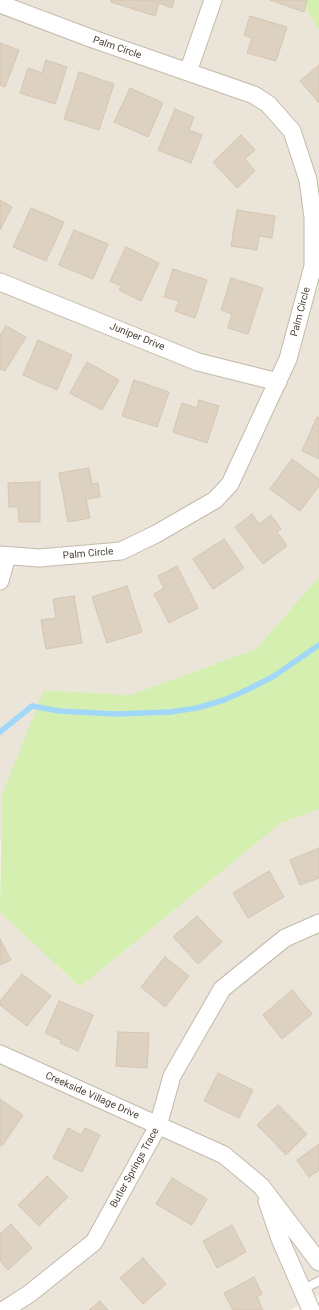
<!DOCTYPE html>
<html>
<head>
<meta charset="utf-8">
<style>
	body { margin:0 }
	canvas { display:block; background:#f7f2ea }
</style>
</head>
<body>
<canvas width="319" height="1310"></canvas>
<script>
const ctx = document.querySelector('canvas').getContext('2d');
ctx.lineJoin = 'round';
function paint(path, color) { ctx.fillStyle = color; ctx.fill(path, 'evenodd'); }
const toPath = rows => new Path2D(rows.map(r => 'M' + r).join(''));
function trace(path, color, width, dash) { ctx.strokeStyle = color; ctx.lineWidth = width; ctx.lineCap = dash ? 'butt' : 'round'; ctx.setLineDash(dash || []); ctx.stroke(path); }
function write(font, color, halo, rows, align = 'center') {
  ctx.font = font + ' Roboto,sans-serif'; ctx.lineWidth = 3; ctx.setLineDash([]); ctx.textBaseline = 'middle'; ctx.strokeStyle = halo; ctx.fillStyle = color; for (const [text, x, y, turn = 0] of rows) {
    ctx.save(); ctx.translate(x, y); ctx.rotate((+turn || 0) * Math.PI / 180); ctx.textAlign = isNaN(turn) ? turn : align; if (halo) ctx.strokeText(text, 0, 0); ctx.fillText(text, 0, 0); ctx.restore();
  }
}
const residential = toPath([
	[0,0,305,0,319,28,319,577,256,649,130,695,44,690,0,843],
	[319,809,319,1295,290,1310,0,1310,0,912,80,987,281,823]
]);
const green = toPath([
	[305,0,319,0,319,30,303,4],
	[319,577,319,809,281,823,80,987,0,912,2,795,44,690,130,695,256,649]
]);
const stream = toPath([
	[0,732,32,706,59,711,115,714,170,712,197,708,224,700,249,689,274,676,319,645]
]);
const building = toPath([
	[111,0,174,0,172,8,159,3,155,16,111,2,111,0],
	[270,0,307,0,304,12,270,0],
	[250,16,287,27,276,61,247,53,252,38,244,35,250,16],
	[0,43,19,50,5,87,0,85,0,43],
	[46,60,67,67,55,104,20,93,28,68,42,73,46,60],
	[319,65,319,103,300,81,319,65],
	[79,72,114,84,99,130,64,119,79,72],
	[130,88,163,103,148,137,114,122,130,88],
	[175,109,194,117,189,130,202,135,191,163,158,150,175,109],
	[241,135,255,150,245,159,255,171,237,188,213,162,241,135],
	[0,200,12,207,0,230,0,200],
	[31,208,64,222,46,261,13,247,31,208],
	[237,210,275,216,272,238,259,236,257,250,231,246,237,210],
	[74,230,108,244,93,279,59,265,74,230],
	[126,247,159,263,141,301,119,290,121,286,110,281,126,247],
	[173,269,207,280,195,318,175,311,179,301,164,297,173,269],
	[231,278,263,288,248,334,228,328,232,314,221,310,231,278],
	[6,326,26,337,5,371,0,369,0,335,6,326],
	[38,340,72,355,57,390,23,375,38,340],
	[87,362,119,380,102,410,70,393,87,362],
	[134,380,169,392,157,427,122,416,134,380],
	[199,400,219,406,207,443,173,432,182,403,197,408,199,400],
	[317,417,319,418,319,459,302,451,317,417],
	[292,459,319,479,319,486,300,511,270,489,292,459],
	[89,468,92,484,98,483,100,497,86,499,90,518,68,522,59,473,89,468],
	[40,482,40,522,19,522,18,507,9,507,8,483,40,482],
	[252,514,259,524,271,515,281,529,277,532,287,546,263,564,235,527,252,514],
	[224,539,244,568,213,589,193,559,224,539],
	[177,566,198,608,169,623,154,594,164,588,158,576,177,566],
	[127,586,142,632,107,643,92,597,127,586],
	[74,596,82,643,46,649,41,620,56,618,53,599,74,596],
	[319,848,319,878,300,885,290,860,319,848],
	[269,871,284,897,248,918,233,893,269,871],
	[197,916,222,942,198,964,173,937,197,916],
	[0,939,11,960,0,965,0,939],
	[165,957,189,976,165,1007,141,987,165,957],
	[22,974,51,996,27,1026,0,1005,0,1001,22,974],
	[292,990,312,1014,282,1039,263,1015,292,990],
	[59,1001,93,1015,78,1051,60,1043,61,1040,45,1033,59,1001],
	[118,1032,149,1033,147,1068,116,1066,118,1032],
	[218,1073,253,1090,239,1118,204,1101,218,1073],
	[0,1099,23,1115,2,1146,0,1145,0,1099],
	[278,1105,307,1134,286,1155,257,1125,278,1105],
	[68,1128,81,1135,85,1128,100,1135,82,1172,53,1158,68,1128],
	[319,1144,319,1170,309,1177,297,1160,319,1144],
	[47,1176,68,1197,39,1226,18,1205,47,1176],
	[172,1178,207,1199,192,1225,156,1204,172,1178],
	[11,1224,32,1248,8,1270,0,1261,0,1234,11,1224],
	[232,1225,246,1252,217,1268,203,1241,232,1225],
	[143,1258,166,1284,143,1304,120,1278,143,1258],
	[254,1277,262,1294,257,1297,263,1310,233,1310,224,1293,254,1277],
	[100,1301,108,1310,89,1310,100,1301]
]);
const lane = toPath([
	[302,1290,319,1281]
]);
const street = toPath([
	[0,4,93,39,254,95,268,104,292,131,308,180,313,217,313,266,288,359,230,484,215,500,156,534,121,551,39,558,0,555],
	[188,72,213,0],
	[0,282,198,362,278,382],
	[0,581,7,556],
	[0,1054,224,1155,261,1186,319,1262],
	[267,1201,280,1239,311,1310],
	[4,1310,29,1294,94,1242,158,1126,172,1076,222,989,285,938,319,923]
]);
const streetNames = [
	["Palm Circle",117,48,19],
	["Palm Circle",301,312,-75],
	["Juniper Drive",137,337,22],
	["Palm Circle",88,554,-5],
	["Creekside Village Drive",92,1096,24],
	["Butler Springs Trace",135,1168,-61]
];
paint(residential, '#ebe4d8');
paint(green, '#d4efaf');
trace(stream, '#a1d8f9', 5.5);
paint(building, '#ddd1c1');
trace(building, '#d5c6b0', 1);
trace(lane, '#c3baab', 10);
trace(street, '#c3baab', 19);
trace(lane, '#fff', 8);
trace(street, '#fff', 17);
write('10px', '#4c4337', '#fff', streetNames);
</script>
</body>
</html>
